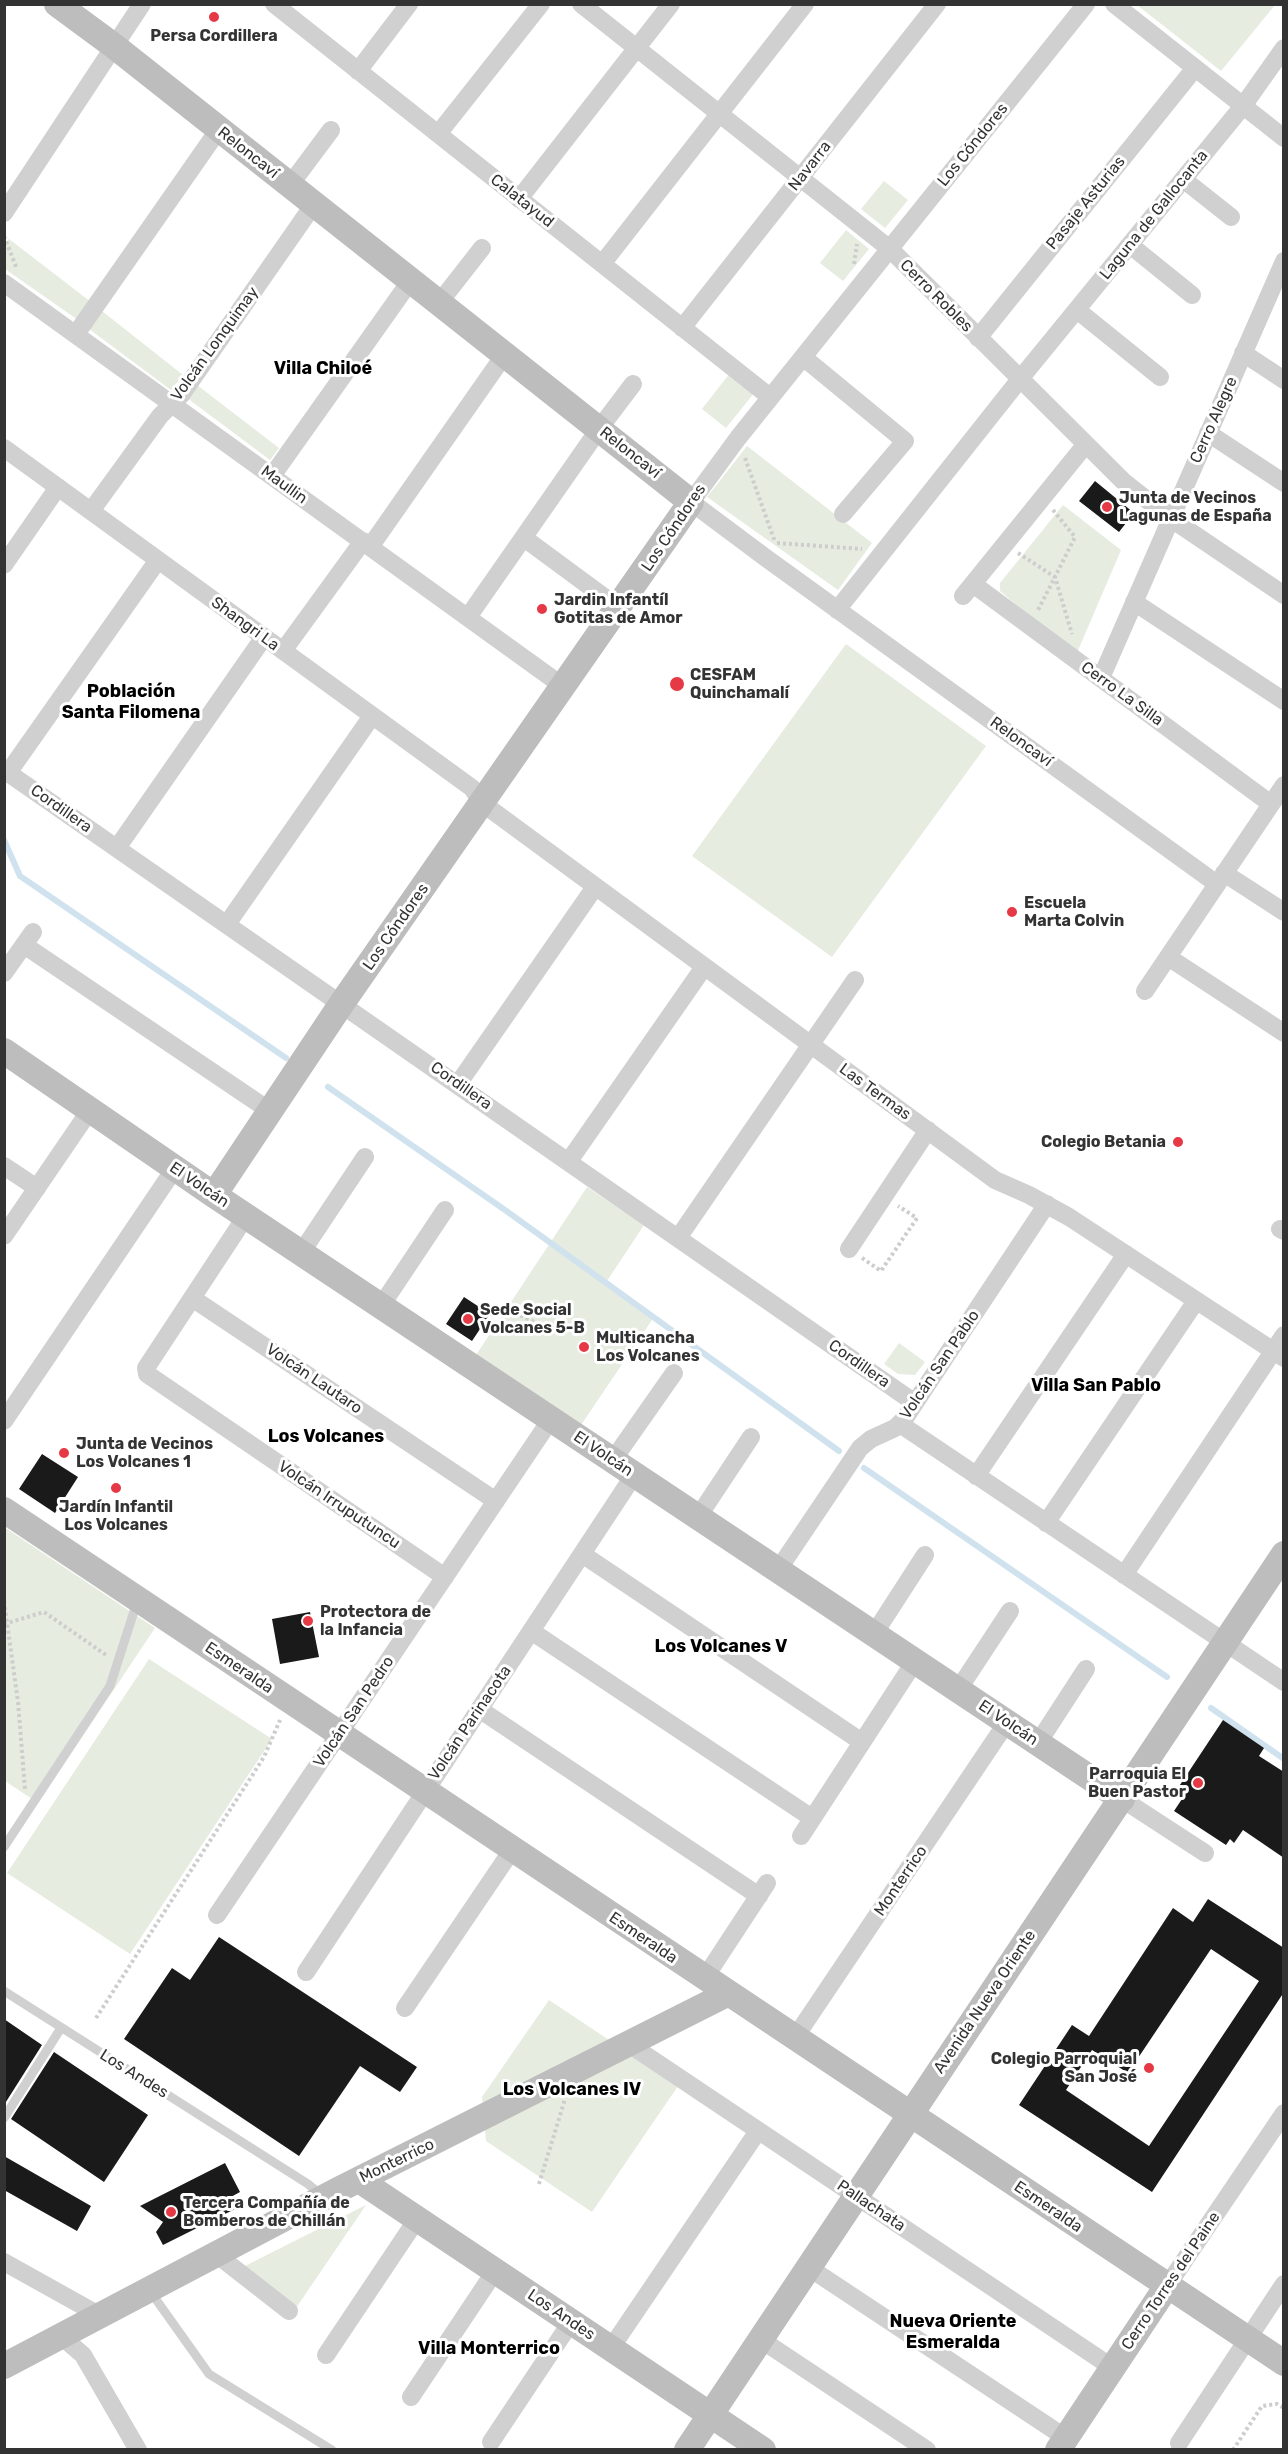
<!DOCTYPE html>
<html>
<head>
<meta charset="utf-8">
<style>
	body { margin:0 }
	#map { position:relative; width:1288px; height:2454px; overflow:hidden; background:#fff; font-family:Rubik,sans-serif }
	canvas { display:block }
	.frame { position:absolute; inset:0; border:6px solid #333; pointer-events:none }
</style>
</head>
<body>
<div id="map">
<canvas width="1288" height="2454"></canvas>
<div class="frame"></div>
</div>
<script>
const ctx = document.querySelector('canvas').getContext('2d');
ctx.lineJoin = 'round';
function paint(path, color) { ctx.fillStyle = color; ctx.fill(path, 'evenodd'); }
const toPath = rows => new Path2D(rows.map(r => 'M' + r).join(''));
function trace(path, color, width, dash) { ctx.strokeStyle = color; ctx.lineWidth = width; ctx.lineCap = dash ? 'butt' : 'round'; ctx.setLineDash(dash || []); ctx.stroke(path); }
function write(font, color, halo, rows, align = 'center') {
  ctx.font = font + ' Rubik,sans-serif'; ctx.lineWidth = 6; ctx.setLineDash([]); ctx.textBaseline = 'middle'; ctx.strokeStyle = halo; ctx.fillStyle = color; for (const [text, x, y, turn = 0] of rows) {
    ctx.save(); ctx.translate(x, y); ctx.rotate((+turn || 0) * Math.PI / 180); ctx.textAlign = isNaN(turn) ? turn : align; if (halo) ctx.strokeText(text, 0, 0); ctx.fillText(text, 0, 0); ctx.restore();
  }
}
const green = toPath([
	[1137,5,1275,5,1221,71],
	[884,181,908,200,885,228,861,209],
	[846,230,869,249,843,281,820,263],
	[9,239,91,302,78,320,5,269,4,245],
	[102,311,183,375,171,390,89,329],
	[730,373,755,392,726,428,702,409],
	[197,385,279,448,270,460,187,398],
	[747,446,872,543,838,590,707,497],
	[1063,505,1121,550,1076,655,1000,591,1000,583],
	[846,644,986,746,832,957,692,856],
	[587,1187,644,1225,605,1284,654,1317,581,1425,476,1355],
	[899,1343,925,1362,915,1375,898,1374,884,1364],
	[4,1527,155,1628,38,1803,5,1781],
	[149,1659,272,1739,130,1954,7,1873],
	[549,2000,678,2086,592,2212,486,2141,482,2097],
	[366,2205,296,2308,239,2269]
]);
const stream = toPath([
	[4,840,20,876,286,1058],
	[328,1087,505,1210,839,1451],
	[864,1468,1167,1677],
	[1211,1708,1284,1759]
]);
const building = toPath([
	[1095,481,1134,513,1119,532,1079,501],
	[464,1297,490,1314,472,1341,446,1324],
	[42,1454,78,1477,55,1513,19,1489],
	[310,1612,319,1657,280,1664,272,1619],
	[1223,1720,1264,1748,1259,1756,1284,1772,1284,1858,1243,1830,1234,1843,1230,1839,1226,1845,1174,1811,1182,1799,1174,1794],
	[1208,1899,1284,1948,1284,1992,1152,2192,1019,2105,1072,2025,1089,2036,1173,1908,1193,1922],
	[1211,1949,1259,1981,1149,2146,1066,2090,1092,2050,1128,2073],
	[219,1937,417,2067,400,2092,360,2066,299,2156,124,2039,172,1968,190,1980],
	[4,2019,42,2045,4,2105],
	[54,2052,148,2115,104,2182,11,2119],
	[4,2156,91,2206,77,2231,4,2190],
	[225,2163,240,2192,229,2198,235,2209,163,2245,156,2232,163,2222,140,2206]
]);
const path = toPath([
	[4,236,17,269],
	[854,264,857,244],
	[745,458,775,542],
	[1053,510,1075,537,1055,577,1072,634],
	[777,543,862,549],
	[1018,553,1055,577,1037,612],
	[862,1258,881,1271,917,1218,898,1206],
	[504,1308,550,1329],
	[4,1601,18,1702,25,1789],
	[4,1624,44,1612,106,1655],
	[96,2018,264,1757,280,1720],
	[539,2184,565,2099],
	[1233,2450,1262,2406,1277,2404,1284,2408]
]);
const lane = toPath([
	[4,1847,110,1686,137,1602],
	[4,1991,308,2184,322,2196],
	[4,2118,61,2028],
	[150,2291,209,2374,332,2450]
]);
const street = toPath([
	[274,4,770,397],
	[581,4,890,249,1123,481,1170,518,1284,595],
	[1086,4,738,438,691,502,766,558,1217,884],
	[1114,4,1284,138],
	[358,71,409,4],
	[438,134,541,4],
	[1183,179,1231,217],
	[290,185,331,130],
	[519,199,671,4],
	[4,213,142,4],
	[1130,245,1192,295],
	[602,264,805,4],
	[4,283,564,687],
	[439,303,482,248],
	[1077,310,1160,377],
	[682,328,937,4],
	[76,334,219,129],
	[978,338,1195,68],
	[1243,353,1284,380],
	[803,357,905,441,843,514],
	[1208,433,1284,483],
	[4,448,472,788,482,803,995,1180,1029,1195,1069,1217,1284,1358],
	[272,476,411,280],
	[91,511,160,416,181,395,314,204],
	[524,538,619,608],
	[370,547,505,354],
	[4,565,58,487],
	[973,584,1271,804],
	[963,596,1086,444],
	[1134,602,1284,701],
	[837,610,1020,379,1243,106,1284,48],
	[468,617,599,429,633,384],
	[283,651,363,541],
	[1101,678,1284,261],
	[4,770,915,1403],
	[8,773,158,560],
	[117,848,264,637],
	[1224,873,1284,912],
	[227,924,372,716],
	[24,945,270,1111],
	[1168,957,1284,1033],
	[4,973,33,932],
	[1145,991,1284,785],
	[458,1084,595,887],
	[569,1161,704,967],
	[4,1166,37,1188],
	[246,1216,146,1368,147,1374,445,1577],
	[1280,1229,1284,1231],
	[4,1236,90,1110],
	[678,1238,855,980],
	[849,1249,928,1130],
	[301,1253,365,1157],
	[192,1298,496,1501],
	[381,1306,445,1210],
	[4,1421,175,1168],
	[900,1424,1284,1682],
	[613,1460,674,1373],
	[976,1476,1126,1254],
	[698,1517,751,1437],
	[1046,1523,1196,1301],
	[582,1554,862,1742],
	[778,1570,860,1448,871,1439,895,1428,905,1418,1047,1204],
	[1124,1575,1284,1335],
	[531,1631,812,1818],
	[874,1634,925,1555],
	[958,1690,1010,1611],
	[479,1709,759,1896],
	[1038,1743,1086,1669],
	[1122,1799,1205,1853],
	[801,1836,915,1661],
	[217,1915,551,1419],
	[306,1972,634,1475],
	[704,1979,767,1883],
	[405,2008,512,1850],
	[794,2039,1007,1722],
	[629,2044,1113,2368],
	[216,2254,289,2311],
	[4,2262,99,2315],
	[808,2267,1066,2438],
	[1167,2286,1284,2113],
	[61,2336,83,2355,138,2450],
	[760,2339,927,2450],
	[611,2348,758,2131],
	[326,2355,417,2219],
	[411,2397,495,2271],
	[491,2442,571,2322],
	[1179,2443,1284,2284]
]);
const secondary = toPath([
	[57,4,114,46,691,502,342,1003,214,1195],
	[4,1051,214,1195,1122,1799],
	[4,1510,1284,2363],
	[359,2180,763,2450],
	[4,2366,338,2190,727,1994],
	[687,2450,1284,1554],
	[1058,2450,1167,2286]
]);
const markers = [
	[214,17,6,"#e63946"],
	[1107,507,6,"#e63946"],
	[542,609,6,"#e63946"],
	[677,684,8,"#e63946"],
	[1012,912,6,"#e63946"],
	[1178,1142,6,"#e63946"],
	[468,1319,6,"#e63946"],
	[584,1347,6,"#e63946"],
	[64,1453,6,"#e63946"],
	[116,1488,6,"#e63946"],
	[308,1621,6,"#e63946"],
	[1198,1783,6,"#e63946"],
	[1149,2068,6,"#e63946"],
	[171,2212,6,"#e63946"]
];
const poiNames = [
	["Persa Cordillera",214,36,"center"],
	["Junta de Vecinos",1119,498],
	["Lagunas de España",1119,516],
	["Jardin Infantíl",554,600],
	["Gotitas de Amor",554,618],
	["CESFAM",690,675],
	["Quinchamalí",690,693],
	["Escuela",1024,903],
	["Marta Colvin",1024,921],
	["Colegio Betania",1166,1142,"right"],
	["Sede Social",480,1310],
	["Volcanes 5-B",480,1328],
	["Multicancha",596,1338],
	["Los Volcanes",596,1356],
	["Junta de Vecinos",76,1444],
	["Los Volcanes 1",76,1462],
	["Jardín Infantil",116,1507,"center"],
	["Los Volcanes",116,1525,"center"],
	["Protectora de",320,1612],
	["la Infancia",320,1630],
	["Parroquia El",1186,1774,"right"],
	["Buen Pastor",1186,1792,"right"],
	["Colegio Parroquial",1137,2059,"right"],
	["San José",1137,2077,"right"],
	["Tercera Compañía de",183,2203],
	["Bomberos de Chillán",183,2221]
];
const streetNames = [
	["Los Cóndores",973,145,-51],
	["Reloncaví",248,153,38],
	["Navarra",810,166,-52],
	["Calatayud",522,201,38],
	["Pasaje Asturias",1086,203,-51],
	["Laguna de Gallocanta",1154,215,-51],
	["Cerro Robles",936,296,45],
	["Volcán Lonquimay",215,344,-54],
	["Cerro Alegre",1214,420,-66],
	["Reloncaví",630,453,38],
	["Maullin",284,485,36],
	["Los Cóndores",674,528,-56],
	["Shangri La",245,624,36],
	["Cerro La Silla",1122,694,36],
	["Reloncaví",1021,742,36],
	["Cordillera",61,809,35],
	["Los Cóndores",396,927,-55],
	["Cordillera",461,1086,35],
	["Las Termas",875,1092,36],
	["El Volcán",199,1185,34],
	["Cordillera",859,1364,35],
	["Volcán San Pablo",940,1365,-56],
	["Volcán Lautaro",314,1379,34],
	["El Volcán",603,1454,34],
	["Volcán Irruputuncu",339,1505,34],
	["Esmeralda",239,1668,34],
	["Volcán San Pedro",354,1712,-56],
	["Volcán Parinacota",470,1723,-56],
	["El Volcán",1008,1723,34],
	["Monterrico",901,1881,-56],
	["Esmeralda",643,1938,34],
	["Avenida Nueva Oriente",985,2002,-56],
	["Los Andes",134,2074,32],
	["Monterrico",397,2161,-26],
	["Pallachata",871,2206,34],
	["Esmeralda",1048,2207,34],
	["Cerro Torres del Paine",1171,2281,-56],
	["Los Andes",561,2315,34]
];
const neighbourhoodNames = [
	["Villa Chiloé",323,369],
	["Población",131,692],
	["Santa Filomena",131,713],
	["Villa San Pablo",1096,1386],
	["Los Volcanes",326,1437],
	["Los Volcanes V",721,1647],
	["Los Volcanes IV",572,2090],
	["Nueva Oriente",953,2322],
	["Esmeralda",953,2343],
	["Villa Monterrico",489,2349]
];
paint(green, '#e6ecdf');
trace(stream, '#cfe2ee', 6);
paint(building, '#1a1a1a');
trace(path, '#cdcdcd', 4, [3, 3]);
trace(lane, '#d0d0d0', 9);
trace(street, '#d0d0d0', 18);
trace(secondary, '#bdbdbd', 26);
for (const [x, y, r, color] of markers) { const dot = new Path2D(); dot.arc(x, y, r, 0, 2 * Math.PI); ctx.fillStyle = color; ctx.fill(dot); trace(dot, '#fff', 2); }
write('bold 16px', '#333', '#fff', poiNames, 'left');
write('16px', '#333', '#fff', streetNames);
write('bold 18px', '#000', '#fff', neighbourhoodNames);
</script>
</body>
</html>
